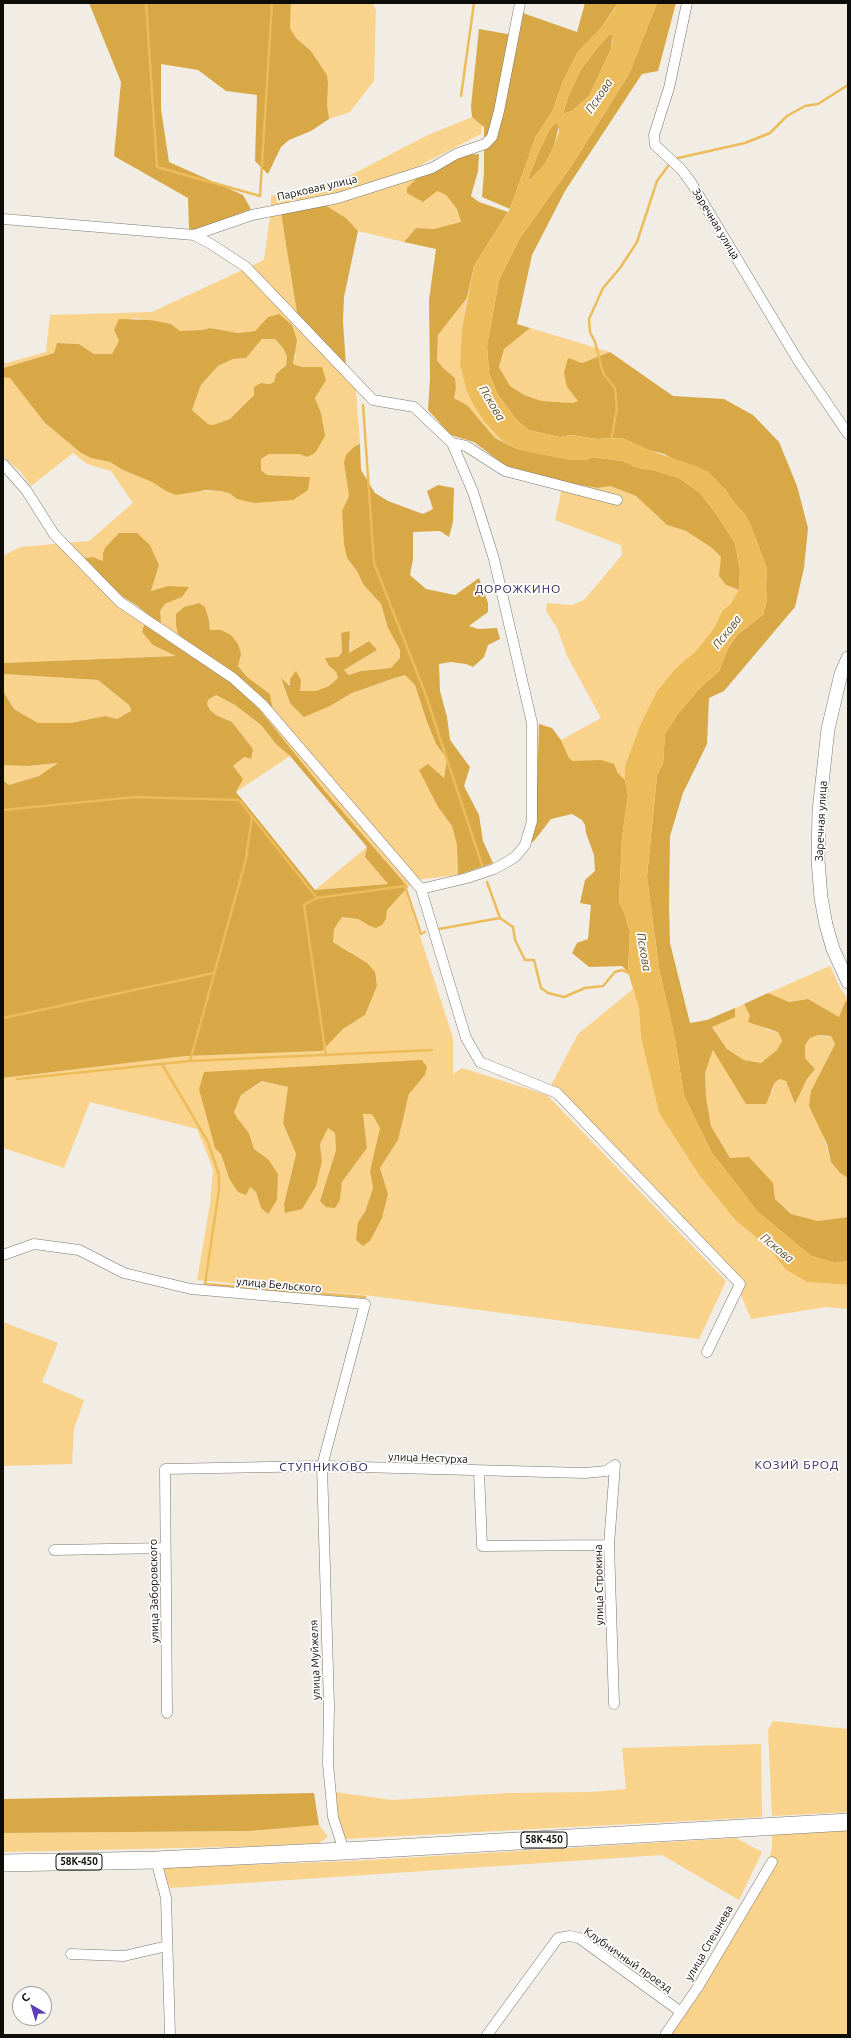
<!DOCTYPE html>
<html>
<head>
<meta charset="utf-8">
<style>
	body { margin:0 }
	#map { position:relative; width:851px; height:2038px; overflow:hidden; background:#f1ece4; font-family:Ubuntu,sans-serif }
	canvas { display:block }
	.frame { position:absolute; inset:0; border:4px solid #0e0c09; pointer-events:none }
	.north { position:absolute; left:12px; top:1986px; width:40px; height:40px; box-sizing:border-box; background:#fff; border:1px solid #9f9e9d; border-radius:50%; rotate:322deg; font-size:11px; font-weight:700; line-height:16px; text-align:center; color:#0e0c09 }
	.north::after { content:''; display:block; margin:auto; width:14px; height:18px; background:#5d3eb6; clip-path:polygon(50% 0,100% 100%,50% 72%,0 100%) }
</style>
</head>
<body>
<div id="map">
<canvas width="851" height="2038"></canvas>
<div class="frame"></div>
<div class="north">С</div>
</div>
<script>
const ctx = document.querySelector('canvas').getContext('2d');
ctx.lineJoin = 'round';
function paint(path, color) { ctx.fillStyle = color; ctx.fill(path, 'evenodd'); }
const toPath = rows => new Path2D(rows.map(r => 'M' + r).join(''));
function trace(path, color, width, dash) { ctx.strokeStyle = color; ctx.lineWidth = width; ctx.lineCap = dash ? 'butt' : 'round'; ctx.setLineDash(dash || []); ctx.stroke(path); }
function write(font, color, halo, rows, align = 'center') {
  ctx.font = font + ' Ubuntu,sans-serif'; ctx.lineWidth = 3.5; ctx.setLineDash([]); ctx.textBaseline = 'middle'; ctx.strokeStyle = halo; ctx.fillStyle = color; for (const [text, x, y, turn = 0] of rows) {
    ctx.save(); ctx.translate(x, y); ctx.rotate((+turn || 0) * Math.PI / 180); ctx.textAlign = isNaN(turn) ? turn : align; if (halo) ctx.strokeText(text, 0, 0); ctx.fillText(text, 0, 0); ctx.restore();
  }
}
const green = toPath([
	[291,3,373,3,376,10,374,81,350,112,329,119,327,104,327,75,311,51,296,38,290,28],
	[472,117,482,125,481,134,409,171,334,194,271,209,271,196,343,179,428,135],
	[420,175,437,191,446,195,457,209,461,223,434,229,416,228,404,242,358,231,346,218,325,205],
	[281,213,297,313,292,325,302,331,346,375,356,390,360,444,355,446,344,463,349,496,342,512,347,558,357,571,363,584,381,604,388,628,400,650,400,658,391,668,361,671,349,675,344,670,377,650,368,641,349,653,351,641,341,633,342,652,329,666,336,672,338,679,329,686,316,691,300,691,281,679,290,703,330,706,352,693,405,675,415,685,427,722,436,744,447,759,444,778,430,790,438,807,452,826,457,845,458,875,415,880,408,887,230,682,270,694,247,677,238,666,221,630,210,630,209,620,205,607,199,603,184,607,179,638,160,624,160,611,165,604,182,597,168,586,151,591,159,565,150,545,103,561,93,557,84,558,76,564,119,606,144,625,142,632,177,656,3,663,3,556,20,547,89,541,133,503,111,471,87,464,73,453,31,486,20,471,3,457,3,377,10,377,45,423,81,453,91,458,110,462,123,470,152,482,166,491,220,491,229,493,237,499,308,490,309,477,267,475,261,470,261,459,268,454,299,454,307,457,321,413,315,398,322,367,302,367,293,364,296,355,268,317,255,331,238,333,210,328,202,330,180,331,171,324,134,318,114,330,119,341,112,355,94,354,79,344,57,343,54,353,3,368,3,364,46,352,50,315,152,312,264,260,270,216],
	[467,298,462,328,460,366,466,389,483,420,502,441,495,438,467,405,454,398,456,388,455,378,443,368,437,360,438,335],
	[530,328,610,352,582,363,568,359,567,387,578,401,573,403,542,401,524,395,510,386,499,367,503,349],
	[262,339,275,339,283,348,287,356,286,364,276,374,274,382,270,384,261,383,254,395,230,419,213,425,208,424,192,410,201,385,218,366,233,359,246,358],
	[562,482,598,488,610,486,636,496,667,525,686,531,712,548,721,557,726,585,739,590,730,606,723,611,714,628,696,651,676,668,657,691,641,723,625,766,625,780,617,772,573,761,569,758,561,740,601,718,567,656,557,628,546,611,547,603,572,605,584,600,622,555,621,545,555,520,560,498],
	[3,674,98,680,130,706,131,711,117,719,105,716,70,723,38,723,14,709,3,691],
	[216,695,235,705,261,725,276,744,290,756,236,792,233,766,253,749,232,722,216,715,210,710,206,703,208,700],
	[59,763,39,776,9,785,3,780,3,765,28,766],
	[367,847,365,857,388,884,315,890],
	[405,890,453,1038,453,1074,462,1068,547,1095,726,1281,699,1339,373,1296,197,1280,210,1204,213,1169,197,1129,90,1102,64,1168,3,1148,3,1078,186,1056,322,1051,343,1029,365,1015,377,986,349,951,333,942,334,929,342,917,358,919,368,925,386,919,387,910],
	[204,1072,425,1075,409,1094,398,1140,380,1168,388,1194,358,1222,365,1212,373,1188,370,1171,380,1128,372,1113,363,1114,367,1148,342,1182,340,1200,320,1201,336,1150,335,1133,328,1128,320,1144,322,1161,284,1204,296,1154,283,1123,288,1087,263,1081,241,1095,234,1112,238,1119,249,1133,254,1149,268,1159,268,1214,261,1208,256,1192,249,1186,229,1178,221,1154],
	[830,966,840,988,848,999,839,1017,808,999,788,1002,768,993],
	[633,989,639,1009,641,1038,659,1113,699,1175,736,1221,766,1245,786,1270,807,1282,848,1285,848,1309,826,1307,751,1319,738,1288,548,1091,578,1034],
	[744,1004,750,1016,767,1030,778,1032,782,1041,777,1050,761,1063,744,1060,727,1049,712,1026,734,1017,735,1008],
	[818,1035,827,1037,831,1035,835,1044,811,1091,831,1162,840,1173,848,1178,848,1217,818,1221,791,1214,775,1199,773,1183,730,1158,711,1126,706,1097,705,1073,713,1050,722,1063,772,1093,775,1082,780,1079,786,1081,795,1104,807,1079,815,1069,805,1058,805,1045,810,1038],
	[3,1322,58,1343,42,1382,84,1400,74,1429,72,1464,3,1466],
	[773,1721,848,1729,848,1812,772,1816,768,1730],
	[761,1744,762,1817,345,1839,336,1818,335,1792,392,1800,508,1793,591,1792,626,1789,622,1748],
	[319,1825,328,1837,319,1843,266,1846,3,1852,3,1833,250,1831],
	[848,1829,848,2035,666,2035,769,1859,772,1848,772,1835],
	[736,1838,762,1852,739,1900,662,1855,170,1888,163,1868,352,1861]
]);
const forest = toPath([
	[89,3,291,3,290,28,296,38,311,51,327,75,328,84,327,104,329,119,311,131,289,140,281,147,268,174,255,161,257,95,226,91,198,70,161,64,161,109,169,162,243,195,251,209,202,229,189,229,188,198,114,156,121,82],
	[585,3,616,3,616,6,601,28,578,52,563,81,552,112,536,136,510,209,482,197,484,172,484,127,472,117,471,106,479,29,513,35,517,11,577,32],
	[657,3,676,3,658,71,642,74,565,191,532,255,517,324,530,328,504,349,499,367,510,386,524,395,542,401,573,403,578,401,567,387,564,373,568,358,582,363,610,352,673,396,724,399,753,415,779,442,797,486,808,528,804,568,795,607,724,691,709,698,707,744,683,793,670,836,669,906,670,943,690,1023,707,1020,735,1008,735,1017,712,1027,727,1049,744,1060,761,1063,777,1050,782,1041,778,1032,748,1022,750,1016,744,1004,768,993,789,1002,808,999,839,1017,845,1002,848,1000,848,1178,840,1173,831,1162,827,1144,809,1106,811,1091,835,1044,831,1036,818,1035,810,1038,805,1045,805,1058,815,1069,807,1079,795,1104,786,1081,780,1079,775,1082,766,1104,746,1104,713,1050,705,1073,706,1097,711,1126,730,1158,749,1157,773,1183,775,1199,791,1214,818,1221,848,1217,848,1261,835,1263,811,1256,758,1212,712,1153,684,1096,675,1039,659,968,647,877,657,775,663,763,665,734,677,715,699,689,719,671,728,648,738,634,763,615,767,600,766,588,767,569,751,526,744,513,735,504,725,489,664,454,648,450,622,438,597,439,571,435,560,437,528,430,516,419,498,395,489,373,487,346,499,280,520,238,572,165,629,74],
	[610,34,613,36,611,49,589,96,572,111,563,114,568,97,580,71,597,48],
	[557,122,559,126,554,146,545,164,529,181,528,179,540,149,550,128],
	[479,154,478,171,471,196,479,202,508,212,474,266,467,298,438,335,437,360,443,368,455,378,456,388,454,398,467,405,495,438,517,449,571,460,586,460,592,457,623,461,638,468,653,470,679,478,700,493,715,512,735,543,740,571,739,590,726,585,719,576,721,557,712,548,686,531,667,525,636,496,610,486,598,488,562,482,506,466,474,442,451,435,428,410,430,378,429,300,436,249,404,242,416,228,434,229,461,222,457,209,446,195,437,191,423,202,407,193,407,188,420,175,463,155],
	[325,205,346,218,358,231,344,297,343,321,346,367,297,313,281,213],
	[279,314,292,325,297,340,293,364,302,367,322,367,326,380,315,398,321,413,325,436,315,453,307,457,299,454,269,454,261,459,261,470,267,475,310,477,308,490,293,500,254,503,237,499,229,493,220,491,206,490,176,495,166,491,152,482,123,470,110,462,91,458,81,453,45,423,10,378,3,377,3,368,54,353,57,343,79,344,94,354,112,354,119,341,114,330,119,319,150,320,171,324,180,331,202,330,210,328,238,333,255,331,268,317],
	[262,339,275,339,283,348,287,356,286,365,276,374,274,382,270,384,261,383,254,387,254,395,230,419,213,425,208,424,192,410,201,385,218,366,233,359,246,358],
	[360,444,361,470,375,493,388,501,423,514,433,509,427,491,438,485,454,488,453,522,449,537,440,531,413,532,413,559,410,575,426,589,455,595,479,578,488,603,488,612,469,626,478,629,497,628,500,639,488,645,484,657,473,667,466,664,451,662,439,664,440,691,447,717,450,740,470,767,464,786,479,815,483,841,493,863,458,875,457,845,452,826,438,807,419,770,428,764,444,778,447,759,436,744,427,722,415,685,405,675,395,678,352,693,330,706,304,717,290,703,281,678,290,686,290,679,296,671,301,680,300,691,316,691,329,686,338,678,336,672,329,666,325,658,338,657,342,652,341,633,350,631,349,653,369,641,377,650,344,670,349,675,361,671,391,668,400,658,400,650,388,628,381,604,363,584,357,571,347,558,344,544,342,511,349,496,344,463,346,455,355,446],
	[119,533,137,533,150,545,159,565,151,591,168,586,189,587,182,597,165,604,160,611,161,624,179,637,176,626,176,614,184,607,199,603,205,607,209,620,210,630,221,630,231,635,238,644,241,654,238,666,247,677,270,694,273,712,230,682,258,708,324,790,408,887,387,910,386,919,382,925,376,928,368,925,358,919,342,917,334,929,333,942,367,963,375,972,377,986,365,1015,343,1029,322,1051,186,1056,3,1078,3,780,9,785,39,776,58,763,28,766,3,765,3,691,14,709,38,723,70,723,105,716,117,719,131,711,130,706,98,680,3,674,3,663,176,656,153,645,142,632,144,625,160,624,136,605,123,597,84,558,93,557,103,561,103,553,105,548],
	[216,695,235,705,261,725,276,744,290,756,367,847,365,857,388,884,315,890,236,792,243,779,233,766,244,757,251,759,253,749,232,722,216,715,210,710,207,704,208,700],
	[539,724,552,728,561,740,569,758,573,761,601,760,614,764,617,772,625,780,628,795,622,838,619,902,624,912,630,932,628,972,622,966,589,967,572,953,577,943,588,939,591,905,580,903,585,880,595,871,594,855,586,833,585,825,582,820,572,814,551,819,534,841,530,843,536,822],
	[422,1060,427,1067,425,1075,409,1094,398,1140,380,1168,388,1194,382,1218,370,1241,363,1246,356,1240,358,1222,365,1212,373,1188,370,1171,380,1128,372,1114,363,1114,367,1148,342,1182,340,1200,335,1208,326,1207,320,1201,336,1150,335,1133,328,1128,320,1144,322,1161,316,1186,302,1209,285,1213,284,1204,296,1154,283,1123,288,1087,262,1081,241,1095,234,1112,238,1119,249,1133,254,1149,268,1159,278,1174,277,1200,268,1214,261,1208,256,1192,250,1187,246,1195,238,1192,229,1178,221,1154,215,1148,199,1089,204,1072],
	[314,1793,319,1825,250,1831,3,1833,3,1799]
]);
const water = toPath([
	[616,3,657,3,629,74,572,165,520,238,499,280,487,346,489,373,498,395,516,419,528,430,560,437,571,435,597,439,622,438,648,450,696,466,709,472,725,489,735,504,744,513,751,526,767,569,766,588,767,600,763,615,738,634,728,648,719,671,699,689,677,715,665,734,663,763,657,775,647,876,659,968,675,1039,684,1096,712,1153,758,1212,811,1256,835,1263,848,1261,848,1285,807,1282,786,1270,766,1245,736,1221,699,1175,659,1113,641,1038,639,1009,628,972,630,932,624,912,619,902,622,838,628,795,625,780,625,766,641,723,657,691,676,668,696,651,714,628,723,610,730,605,739,590,740,571,735,543,715,512,700,493,679,478,653,470,638,468,623,461,592,457,586,460,571,460,533,453,517,449,502,441,483,420,473,404,466,389,460,365,462,328,474,266,510,209,536,136,552,112,563,81,578,52,601,28,616,7],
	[610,34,613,36,613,41,611,49,589,96,572,111,563,114,568,97,580,71,597,48],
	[557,123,559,126,559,132,554,146,545,164,529,181,528,179,540,149,550,128]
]);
const stream = toPath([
	[146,3,157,167,260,196,272,3],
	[461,96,474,3],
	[678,158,745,143,770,133,787,116,805,106,818,104,848,85],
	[363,405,374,563,425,693,483,868],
	[611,441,617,408,615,388,603,373,595,342,590,332,589,319,603,288,620,268,637,242,657,181,668,166],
	[3,810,135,797,239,800,317,898,405,886,421,934,425,932],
	[487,882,500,918],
	[317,898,304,905,326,1056],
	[439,929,500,918,513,927,515,940,525,960,534,960,541,988,548,993,564,997,585,988,603,986,615,972,622,970,629,973],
	[3,1018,214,973],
	[190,1061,432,1050],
	[162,1064,208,1142,219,1175,219,1190,205,1284,365,1297],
	[17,1079,190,1061,246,859,252,816]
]);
const minor = toPath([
	[687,3,669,88,654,135,655,145,681,169,692,184,799,362,848,434],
	[3,219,194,235,252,215,338,198,432,168,456,154,485,144,492,137,499,111,520,3],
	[194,235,211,244,246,267,373,400,414,407,452,443,473,492,494,559,532,723,532,821,525,845,516,856,507,862,494,869,467,878,421,889],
	[452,443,466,446,505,471,617,500],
	[3,464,26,490,54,534,120,602,233,678,263,705,421,889,466,1038,480,1062,557,1093,740,1284,707,1352],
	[3,1255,34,1244,79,1250,124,1273,191,1289,365,1304,322,1466,329,1706,328,1764,333,1817,344,1851],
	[479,1471,482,1546,609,1545],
	[54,1550,165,1548],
	[614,1704,609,1545,615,1465],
	[167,1713,165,1469,322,1466,585,1473,606,1471,615,1465],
	[156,1860,166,1898,170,2035],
	[71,1954,124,1956,167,1946],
	[487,2035,558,1938,570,1936,579,1938,681,2012],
	[665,2035,698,1987,772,1862]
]);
const tertiary = toPath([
	[848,658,841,674,828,729,819,811,818,860,821,898,826,925,833,949,848,982]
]);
const trunk = toPath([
	[3,1863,156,1860,344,1851,848,1822]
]);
const shields = [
	[544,1840,46],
	[79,1862,46]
];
const shieldNames = [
	["58К-450",544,1840],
	["58К-450",79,1862]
];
const streetNames = [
	["Парковая улица",317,188,-13],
	["Заречная улица",716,224,59],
	["Заречная улица",821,821,-87],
	["улица Бельского",279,1285,5],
	["улица Нестурха",428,1458,2],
	["улица Строкина",599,1585,-91],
	["улица Заборовского",154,1591,-91],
	["улица Муйжеля",315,1660,-92],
	["улица Спешнева",709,1943,-60],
	["Клубничный проезд",628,1960,35]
];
const waterNames = [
	["Пскова",599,96,-56],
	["Пскова",492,403,59],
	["Пскова",727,632,-52],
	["Пскова",644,952,80],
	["Пскова",777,1248,39]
];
const neighbourhoodNames = [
	["ДОРОЖКИНО",518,589],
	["КОЗИЙ БРОД",797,1465],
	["СТУПНИКОВО",324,1467]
];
paint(green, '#f9d38c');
paint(forest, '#d8a846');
paint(water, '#ecbc5b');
trace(stream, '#ecbc5b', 2.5);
trace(minor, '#7c776f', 11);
trace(tertiary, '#7c776f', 14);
trace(trunk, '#7c776f', 18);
trace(minor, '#fff', 10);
trace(tertiary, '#fff', 13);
trace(trunk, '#fff', 17);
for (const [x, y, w] of shields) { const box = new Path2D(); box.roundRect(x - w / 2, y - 8, w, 16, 3); ctx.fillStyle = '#fff'; ctx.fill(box); trace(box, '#0e0c09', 1); }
write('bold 10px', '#0e0c09', null, shieldNames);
write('11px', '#0e0c09', '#fff', streetNames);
write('italic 12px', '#5e4a22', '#fff', waterNames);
ctx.letterSpacing = '1px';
write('12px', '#2e215c', '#fff', neighbourhoodNames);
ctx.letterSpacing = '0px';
</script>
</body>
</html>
